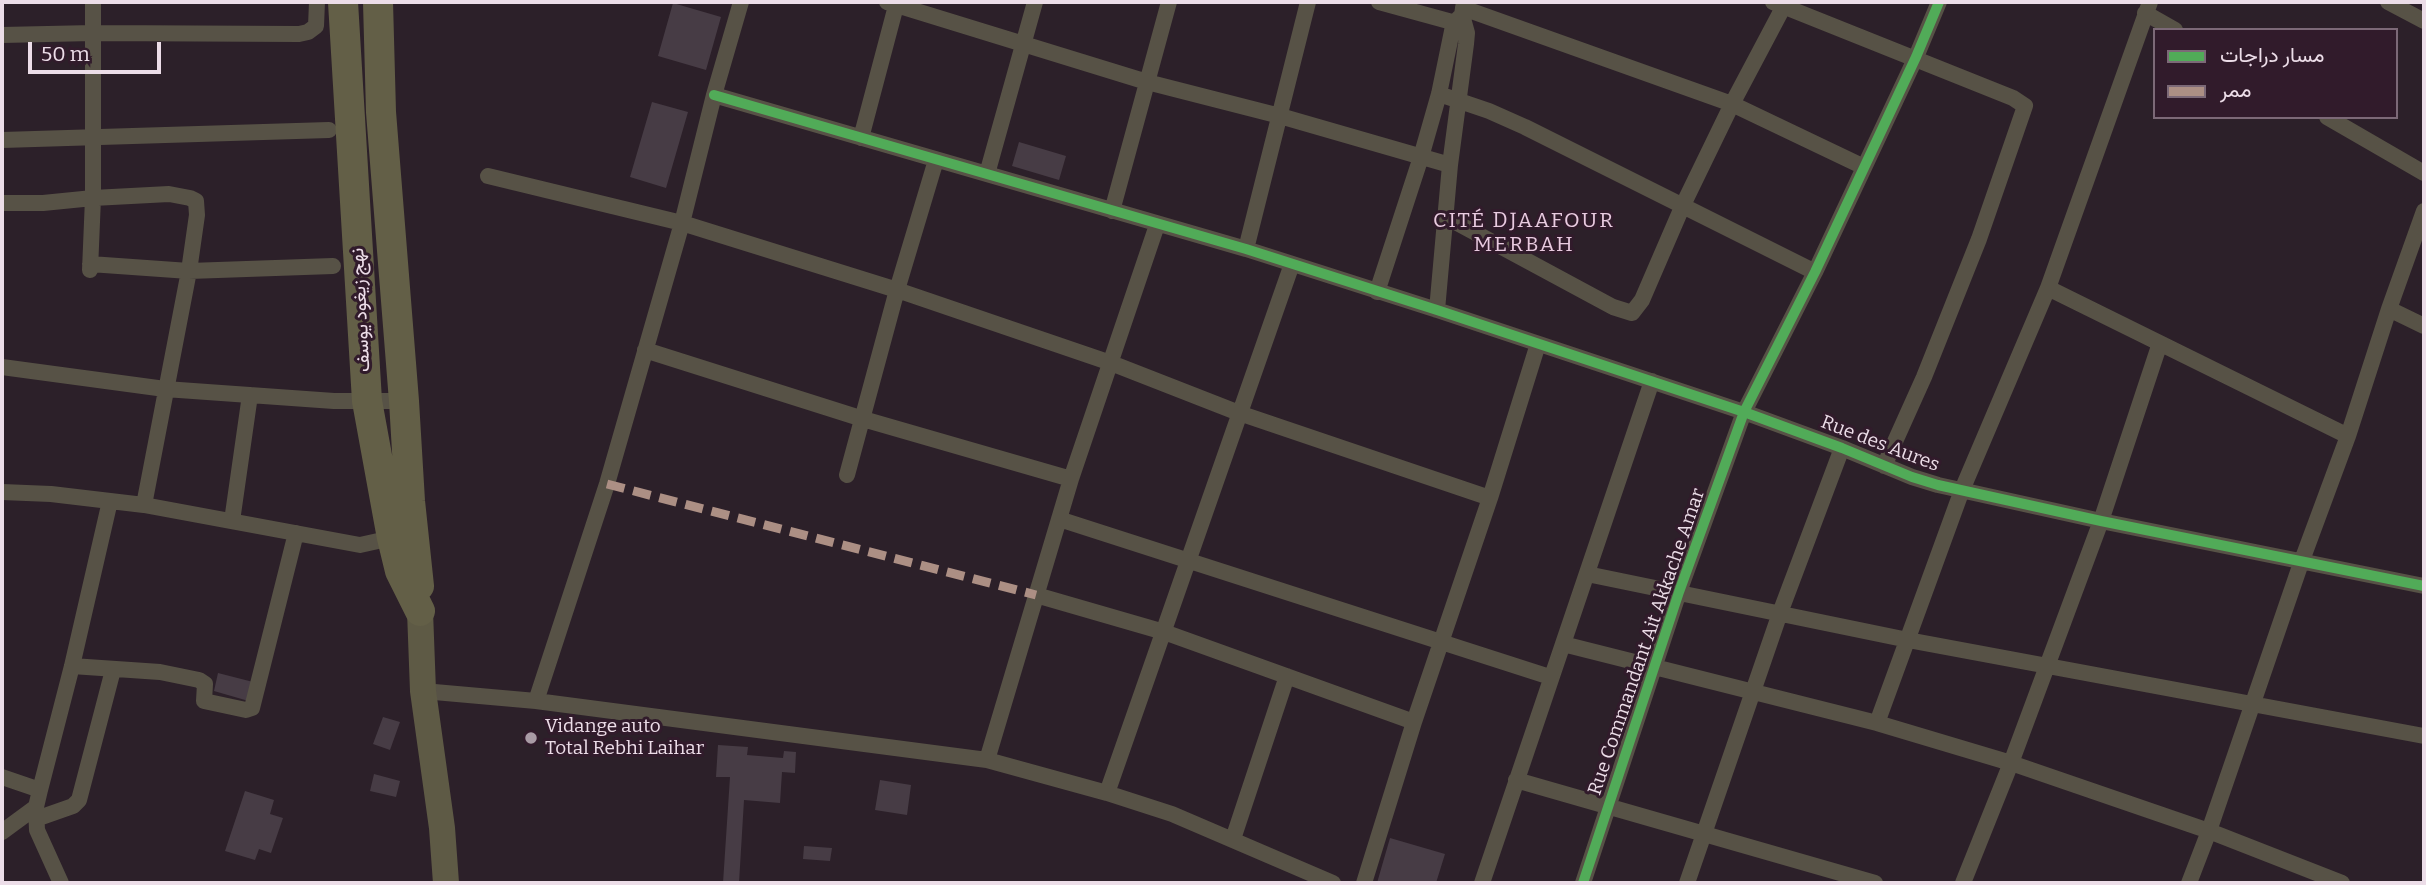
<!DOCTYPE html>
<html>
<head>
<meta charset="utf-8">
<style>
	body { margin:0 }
	#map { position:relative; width:2426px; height:885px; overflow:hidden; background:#2c2029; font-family:Bitter,Vazirmatn,serif }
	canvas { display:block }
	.frame { position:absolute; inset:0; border:4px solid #ecdde8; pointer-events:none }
	.legend { position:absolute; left:2153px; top:28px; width:245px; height:91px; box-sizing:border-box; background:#311b2b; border:2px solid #7c6977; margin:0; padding:9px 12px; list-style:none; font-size:21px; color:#ecdde8 }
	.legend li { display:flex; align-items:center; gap:14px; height:35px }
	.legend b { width:35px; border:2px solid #7c6977 }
	.scale { position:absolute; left:28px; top:42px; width:133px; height:32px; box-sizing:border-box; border:4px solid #ecdde8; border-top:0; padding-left:9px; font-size:21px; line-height:24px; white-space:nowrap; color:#ecdde8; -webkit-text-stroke:5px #311b2b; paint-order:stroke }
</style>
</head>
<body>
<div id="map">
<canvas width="2426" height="885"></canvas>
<div class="frame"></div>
<ul class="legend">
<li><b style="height:9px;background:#51ab58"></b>مسار دراجات</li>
<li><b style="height:9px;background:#ac8f84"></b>ممر</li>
</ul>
<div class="scale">50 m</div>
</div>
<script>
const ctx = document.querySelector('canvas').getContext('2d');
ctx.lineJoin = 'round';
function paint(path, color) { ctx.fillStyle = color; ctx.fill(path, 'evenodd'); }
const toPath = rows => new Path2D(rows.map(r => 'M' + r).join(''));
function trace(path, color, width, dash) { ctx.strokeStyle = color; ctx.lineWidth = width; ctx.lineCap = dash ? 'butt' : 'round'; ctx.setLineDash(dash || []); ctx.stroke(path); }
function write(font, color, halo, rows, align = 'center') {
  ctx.font = font + ' Bitter,Vazirmatn,serif'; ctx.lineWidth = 6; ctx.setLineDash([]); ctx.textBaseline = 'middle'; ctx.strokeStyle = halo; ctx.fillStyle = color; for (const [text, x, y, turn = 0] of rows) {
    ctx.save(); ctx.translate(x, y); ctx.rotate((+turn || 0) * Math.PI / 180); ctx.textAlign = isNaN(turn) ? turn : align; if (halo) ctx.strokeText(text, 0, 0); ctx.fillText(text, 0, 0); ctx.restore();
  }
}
const building = toPath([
	[673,3,721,17,706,70,658,56],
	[652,102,688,112,666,188,630,177],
	[1019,142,1066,156,1059,180,1012,166],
	[218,673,257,683,252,702,214,691],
	[383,717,400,722,390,750,373,744],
	[718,745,748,747,747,755,783,758,784,751,796,752,795,773,782,772,780,803,744,800,739,883,723,883,730,777,716,777],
	[374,774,400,781,396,797,370,791],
	[880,780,911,785,907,815,875,810],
	[245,791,274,800,270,814,283,818,271,853,259,849,255,860,225,851],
	[1390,838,1445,854,1436,883,1377,883],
	[804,846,832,848,830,861,803,859]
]);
const street = toPath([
	[887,2,1147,82,1280,116,1450,165],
	[1379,2,1463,25],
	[1773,2,2013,98,2025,106,1979,239,1924,377,1884,466],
	[2388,2,2424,21],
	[1463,8,1732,104,1864,167],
	[2145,13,2175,30],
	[2,35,93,33,93,2],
	[1439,94,1489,111,1525,127,1815,272],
	[714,95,1246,249,1437,310,1744,412,1842,448,1912,477,1938,485,2101,521,2424,586],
	[2327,117,2424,173],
	[861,138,897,2],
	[2,140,329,130],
	[987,174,1035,2],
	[488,176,682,223,897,290,1111,363,1239,413,1490,498],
	[2,203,43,203,93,198,93,33,299,34,308,32,316,26,317,2],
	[1112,211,1169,2],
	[1446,217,1613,307,1632,313,1642,300,1683,205,1732,104,1786,2],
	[1246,249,1308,2],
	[90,264,189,271,333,266],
	[90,270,93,198,169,194,190,198,196,201,197,215,189,271,144,505],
	[2048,288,2348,436,2301,563,2209,831,2189,883],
	[1377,292,1421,157,1439,94,1452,31,1454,23,1462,15],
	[2389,309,2424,211],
	[1437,310,1450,165,1466,44,1467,33,1462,15,1464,2],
	[645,350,863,419,1071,479],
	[2,367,165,389,334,401,404,401],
	[2348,436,2389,309,2424,326],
	[847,475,897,290,936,160],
	[2,492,51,494,144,505,360,545,396,537],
	[1059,519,1550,677],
	[232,521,250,395],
	[1587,574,1908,640,2424,736],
	[1036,595,1164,632,1414,722],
	[1563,644,1877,723,2011,763,2209,831,2342,883],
	[72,666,160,672,199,680,205,684,204,701,246,710,252,708,296,533],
	[423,691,536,701,607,484,682,223,714,95,741,2],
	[536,701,987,760,1107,793,1172,814,1333,883],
	[1877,723,1962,490,2048,288,2150,2],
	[987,760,1071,479,1157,225],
	[2,777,40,790,72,666,110,501],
	[1516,780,1875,883],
	[40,790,36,807,37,830,61,883],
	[1107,793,1292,264],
	[36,819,73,806,79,800,113,670],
	[2,832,36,807],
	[1233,839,1287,676],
	[1364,883,1414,722,1490,498,1538,344],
	[1482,883,1652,381],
	[1583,883,1679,592,1744,412,1815,272,1916,57,1939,2],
	[1687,883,1780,613,1842,448],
	[1963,883,2011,763,2101,521,2160,343]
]);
const primary = toPath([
	[420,611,423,691,442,828,446,883]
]);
const highway = toPath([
	[343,2,367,401,392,538,400,571,420,611],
	[378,2,381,112,404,401,410,501,419,586]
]);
const quiet = toPath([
	[607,484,1036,595]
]);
const cycleway = toPath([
	[714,95,1246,249,1437,310,1744,412,1842,448,1912,477,1938,485,2101,521,2424,586],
	[1583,883,1679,592,1744,412,1815,272,1916,57,1939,2]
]);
const markers = [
	[531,738,7,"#a99ba5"]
];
const streetNames = [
	["نهج زيغود يوسف",361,310,-93],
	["Rue des Aures",1880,444,21],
	["Rue Commandant Ait Akkache Amar",1647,642,-71]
];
const poiNames = [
	["Vidange auto",545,727],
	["Total Rebhi Laihar",545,749]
];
const neighbourhoodNames = [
	["CITÉ DJAAFOUR",1524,221],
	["MERBAH",1524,245]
];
paint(building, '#473c45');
trace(street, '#575246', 16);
trace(primary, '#5e5a45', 26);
trace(highway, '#635f47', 30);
trace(quiet, '#ac8f84', 9, [18, 9]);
trace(cycleway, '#51ab58', 10);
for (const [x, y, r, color] of markers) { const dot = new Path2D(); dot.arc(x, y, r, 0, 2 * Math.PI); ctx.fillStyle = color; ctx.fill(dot); trace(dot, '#311b2b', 2.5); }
write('19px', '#ecdde8', '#311b2b', streetNames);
write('19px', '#ecdde8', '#311b2b', poiNames, 'left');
ctx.letterSpacing = '2px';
write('21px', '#e9cbe0', '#311b2b', neighbourhoodNames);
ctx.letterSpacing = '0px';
</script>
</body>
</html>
